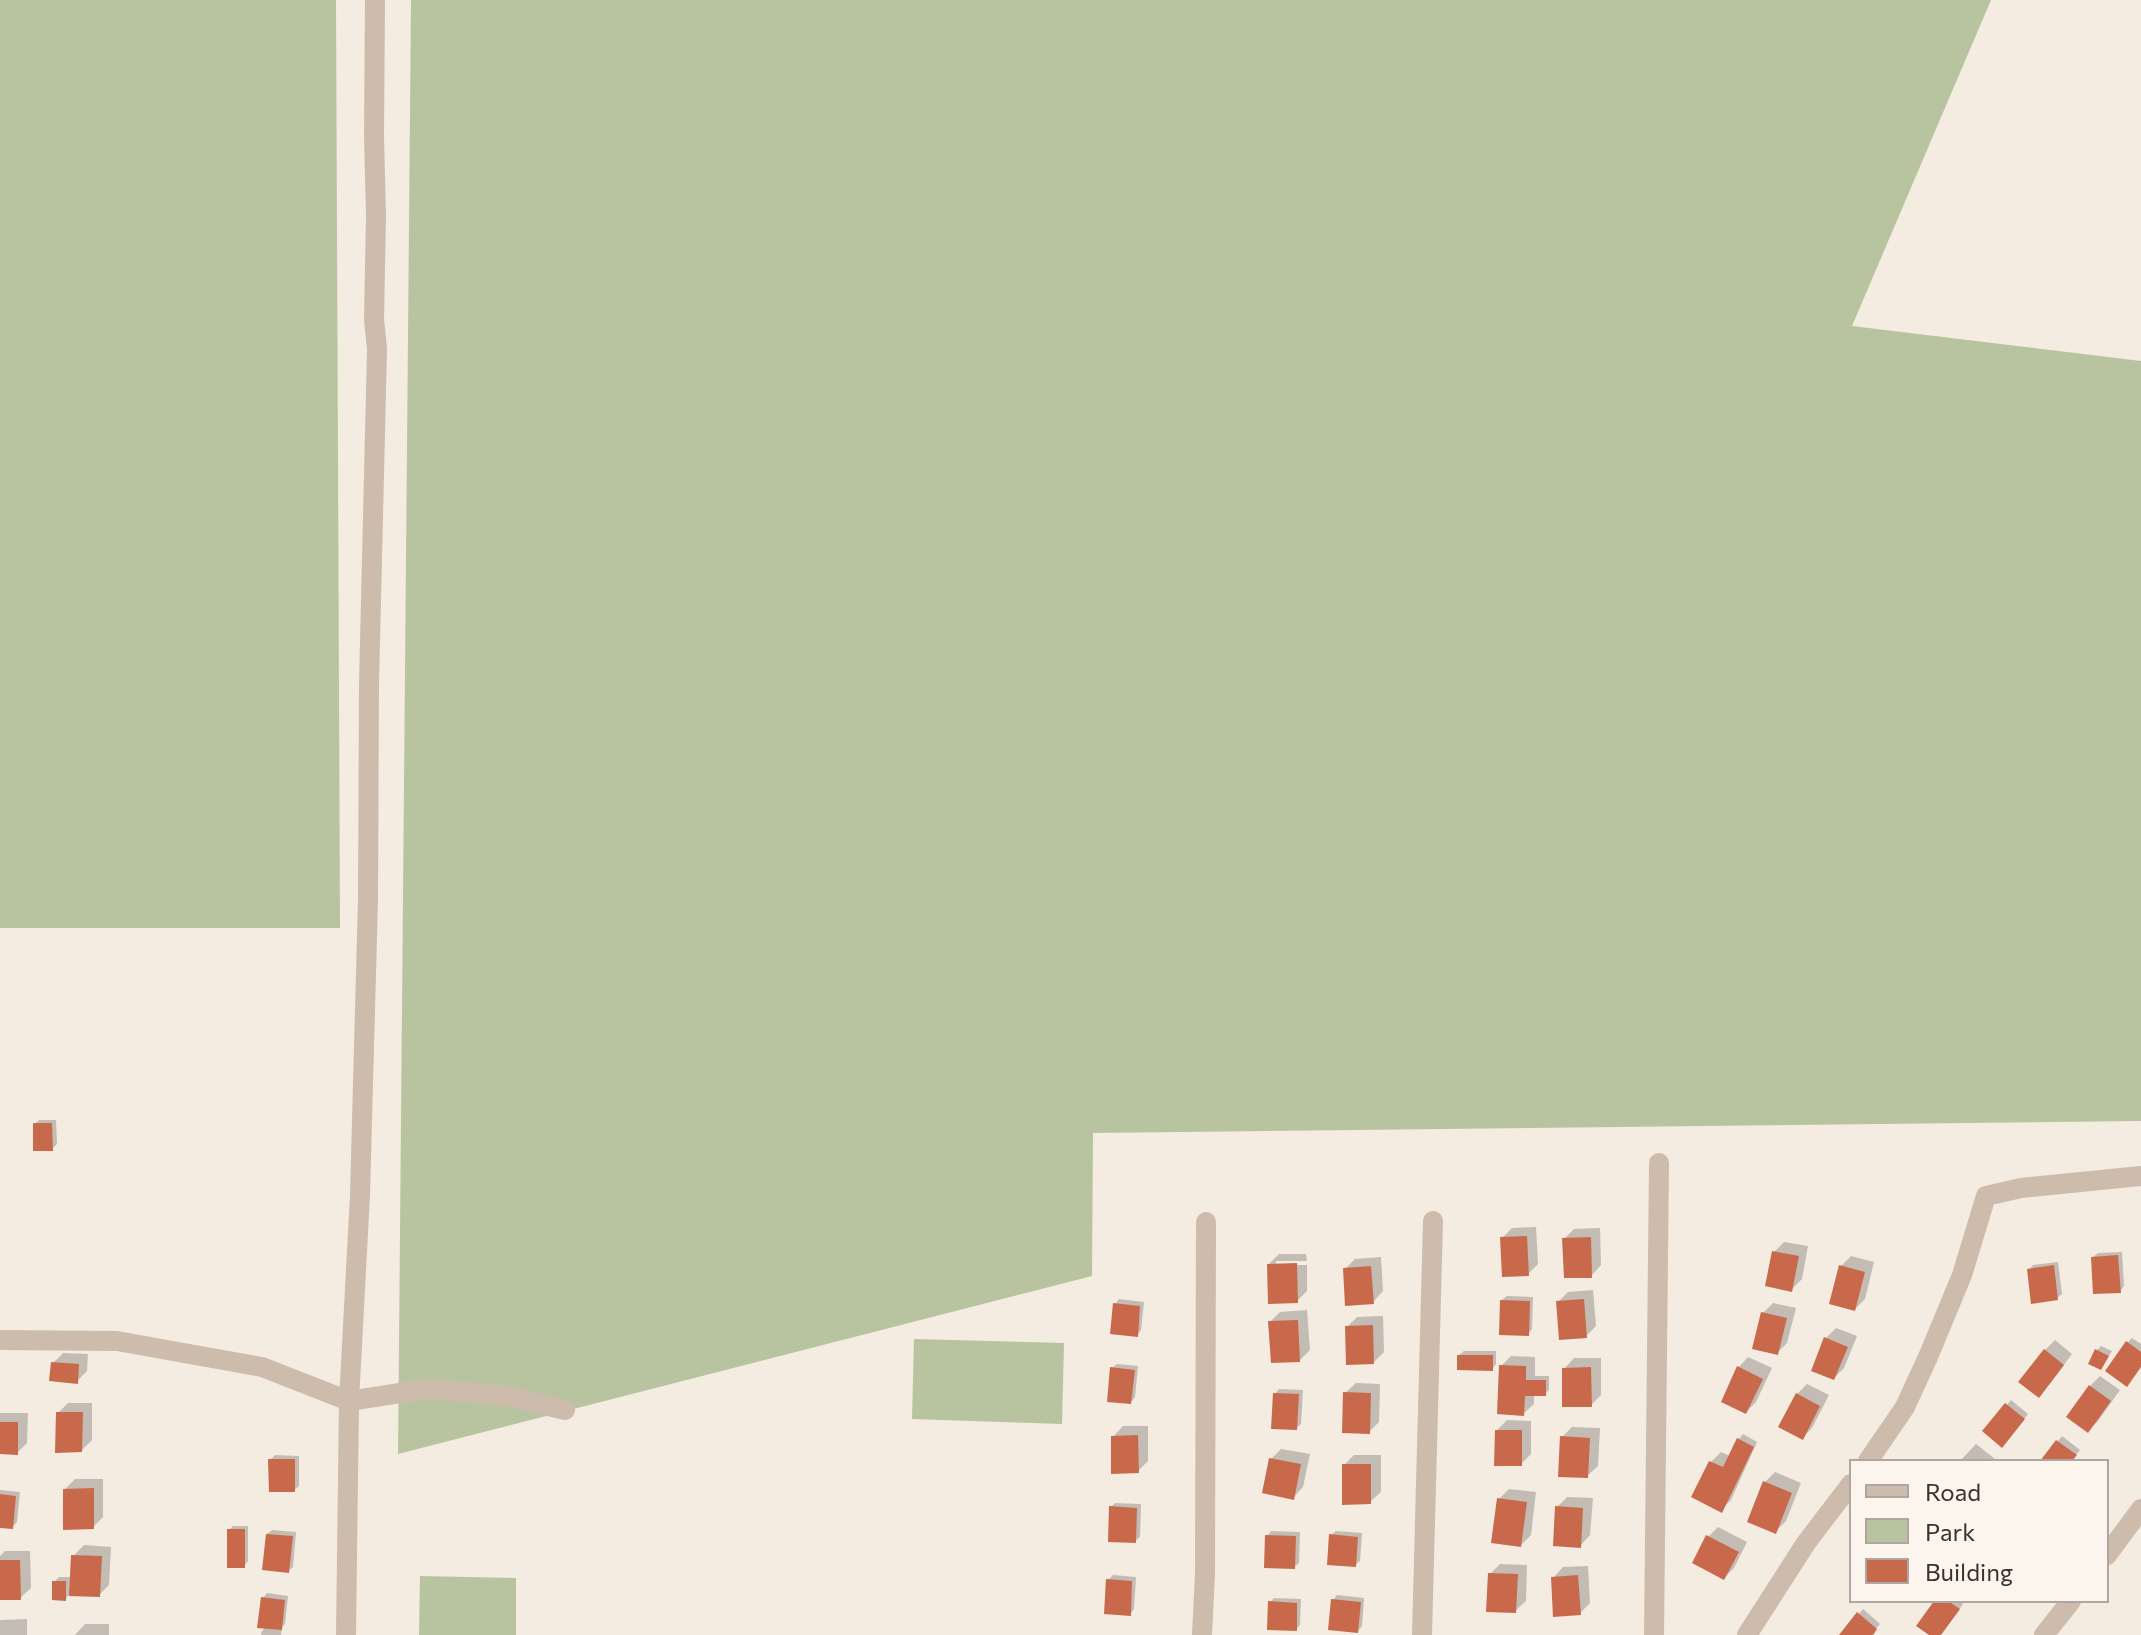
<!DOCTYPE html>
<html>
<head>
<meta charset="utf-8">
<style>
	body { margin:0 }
	#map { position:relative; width:2141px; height:1635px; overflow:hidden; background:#f4ebe1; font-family:Commissioner,sans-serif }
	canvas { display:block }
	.legend { position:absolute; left:1849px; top:1459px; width:260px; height:144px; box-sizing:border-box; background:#fbf5ee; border:2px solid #aea6a0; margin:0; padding:10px 14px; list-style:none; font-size:24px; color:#3b302b }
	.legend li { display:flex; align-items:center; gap:16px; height:40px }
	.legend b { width:40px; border:2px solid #aea6a0 }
</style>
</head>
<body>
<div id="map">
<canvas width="2141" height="1635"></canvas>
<ul class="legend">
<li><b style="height:10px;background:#cdbbac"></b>Road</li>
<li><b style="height:22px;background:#b8c4a0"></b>Park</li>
<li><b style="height:22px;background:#c8694b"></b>Building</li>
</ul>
</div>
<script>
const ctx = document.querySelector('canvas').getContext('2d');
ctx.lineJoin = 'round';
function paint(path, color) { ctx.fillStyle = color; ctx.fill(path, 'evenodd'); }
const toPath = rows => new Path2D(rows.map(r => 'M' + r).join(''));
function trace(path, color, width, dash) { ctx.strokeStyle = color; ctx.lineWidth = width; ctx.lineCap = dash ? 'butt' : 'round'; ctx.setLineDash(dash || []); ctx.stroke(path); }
const green = toPath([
	[0,0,336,0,340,928,0,928],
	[411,0,1991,0,1852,326,2141,361,2141,1121,1093,1133,1092,1276,398,1454],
	[914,1339,1064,1343,1062,1424,912,1419],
	[420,1576,516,1578,516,1635,419,1635]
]);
const shadow = toPath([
	[39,1120,56,1120,57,1144,52,1149,35,1124],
	[1536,1227,1538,1264,1528,1274,1502,1238,1512,1228],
	[1600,1228,1601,1265,1591,1276,1564,1239,1574,1229],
	[1784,1242,1808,1246,1802,1279,1792,1289,1774,1252],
	[2122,1252,2124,1286,2120,1291,2093,1257,2098,1253],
	[1279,1254,1306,1254,1307,1261,1276,1261,1276,1265,1307,1265,1307,1291,1297,1301,1269,1264],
	[1851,1256,1874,1262,1865,1299,1855,1309,1841,1266],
	[1381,1257,1383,1291,1373,1302,1345,1269,1355,1259],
	[2058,1262,2062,1294,2057,1298,2029,1270,2033,1265],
	[1593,1290,1596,1326,1586,1336,1558,1302,1568,1292],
	[1507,1296,1533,1297,1532,1329,1528,1334,1502,1300],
	[1119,1299,1144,1302,1141,1330,1137,1335,1115,1304],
	[1773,1303,1796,1308,1787,1343,1777,1353,1763,1313],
	[1307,1310,1310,1350,1300,1360,1270,1322,1280,1312],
	[1383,1316,1384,1352,1374,1362,1347,1327,1357,1317],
	[1836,1328,1857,1336,1844,1368,1834,1378,1826,1338],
	[2132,1338,2141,1344,2141,1365,2128,1342],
	[2055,1340,2072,1354,2049,1385,2045,1350],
	[2101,1346,2112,1351,2101,1368,2097,1350],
	[1464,1351,1496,1351,1496,1364,1492,1369,1459,1355],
	[63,1353,88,1354,87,1371,77,1381,53,1363],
	[1511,1356,1535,1357,1535,1376,1549,1376,1549,1390,1545,1394,1534,1394,1534,1404,1523,1414,1501,1366],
	[1748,1357,1772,1368,1756,1402,1746,1412,1738,1368],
	[1574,1358,1601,1358,1601,1395,1591,1405,1564,1369],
	[1117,1364,1138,1366,1135,1397,1131,1402,1112,1368],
	[2100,1376,2120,1390,2098,1421,2088,1431,2090,1386],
	[1356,1383,1380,1384,1379,1422,1369,1432,1345,1393],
	[1807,1384,1829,1395,1812,1428,1802,1438,1780,1426,1797,1394],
	[1279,1389,1303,1390,1301,1424,1296,1428,1275,1394],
	[2011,1400,2028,1414,2007,1441,1985,1431],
	[68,1403,92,1403,92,1440,82,1450,58,1413],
	[0,1413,28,1413,27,1443,17,1453,0,1452],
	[1507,1420,1531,1421,1531,1454,1521,1464,1497,1430],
	[1123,1426,1148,1426,1148,1461,1138,1471,1113,1437],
	[1572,1427,1600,1428,1598,1466,1587,1476,1562,1437],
	[1743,1434,1757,1442,1731,1500,1721,1510,1711,1462,1721,1452,1730,1456,1739,1439],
	[2062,1436,2080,1450,2071,1461,2042,1461],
	[1976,1444,1995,1459,1994,1461,1960,1461],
	[1281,1449,1310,1454,1303,1487,1293,1498,1271,1459],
	[275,1455,299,1456,299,1486,294,1490,270,1460],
	[1354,1455,1381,1455,1381,1492,1370,1502,1344,1465],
	[1775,1472,1801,1483,1786,1521,1776,1531,1765,1482],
	[75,1479,103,1479,103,1517,93,1527,65,1489],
	[1509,1489,1536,1492,1531,1535,1521,1545,1499,1499],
	[0,1490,20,1492,17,1522,12,1527,0,1526],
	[1567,1497,1593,1498,1590,1535,1580,1546,1557,1507],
	[1115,1503,1141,1504,1140,1537,1135,1541,1111,1507],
	[233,1526,248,1526,248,1561,244,1566,229,1530],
	[1718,1527,1747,1542,1734,1568,1724,1578,1708,1537],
	[272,1530,296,1532,293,1567,288,1571,267,1534],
	[1271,1531,1300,1532,1299,1563,1294,1567,1267,1536],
	[1336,1531,1362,1533,1360,1561,1355,1565,1331,1535],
	[84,1545,111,1547,109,1585,99,1595,70,1594,65,1599,54,1582,59,1577,72,1577,73,1556],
	[5,1551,30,1551,31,1588,20,1598,0,1598,0,1556],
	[1500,1564,1527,1565,1526,1601,1515,1611,1490,1574],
	[1588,1566,1590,1603,1580,1613,1553,1578,1563,1567],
	[1113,1575,1136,1577,1134,1609,1130,1614,1108,1580],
	[267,1593,288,1596,285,1624,282,1627,281,1635,261,1635,262,1631,266,1627,263,1598],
	[1337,1595,1364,1598,1362,1626,1358,1631,1333,1600],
	[1274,1598,1301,1599,1300,1625,1296,1629,1270,1602],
	[1936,1601,1958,1601,1963,1604,1940,1635,1933,1635],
	[1863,1609,1880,1624,1871,1635,1841,1635],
	[27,1619,27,1635,0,1635,0,1620],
	[85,1624,109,1624,109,1635,75,1635]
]);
const building = toPath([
	[33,1123,52,1123,53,1151,33,1151],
	[1527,1236,1529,1276,1502,1277,1500,1237],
	[1591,1237,1592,1278,1564,1278,1562,1238],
	[1772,1251,1799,1256,1792,1292,1765,1286],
	[2118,1255,2121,1293,2093,1294,2091,1257],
	[1297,1263,1298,1303,1268,1304,1267,1264],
	[1839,1265,1865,1272,1855,1311,1829,1304],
	[2054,1265,2058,1300,2031,1304,2027,1269],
	[1371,1266,1374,1304,1345,1306,1343,1268],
	[1584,1299,1587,1338,1559,1340,1556,1301],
	[1500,1300,1530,1301,1529,1336,1499,1335],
	[1113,1303,1140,1306,1138,1337,1110,1334],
	[1761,1312,1787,1318,1778,1355,1752,1349],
	[1298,1320,1300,1362,1271,1363,1268,1321],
	[1373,1325,1374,1364,1346,1365,1345,1326],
	[1824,1337,1848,1347,1834,1380,1811,1371],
	[2126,1341,2141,1352,2141,1367,2127,1387,2105,1371],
	[2044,1349,2064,1365,2039,1398,2018,1382],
	[2095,1349,2109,1356,2101,1370,2088,1364],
	[1457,1355,1493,1355,1493,1371,1457,1370],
	[51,1362,79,1364,78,1384,49,1381],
	[1499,1365,1526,1366,1526,1380,1546,1380,1546,1396,1525,1396,1524,1416,1497,1414],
	[1737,1366,1763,1379,1746,1414,1721,1402],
	[1110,1367,1135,1370,1131,1404,1107,1402],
	[1591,1367,1592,1407,1562,1407,1562,1368],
	[2089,1385,2111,1401,2088,1433,2066,1417],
	[1343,1392,1371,1393,1370,1434,1342,1433],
	[1273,1393,1299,1394,1297,1430,1271,1429],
	[1796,1393,1820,1406,1803,1440,1778,1427],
	[2005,1403,2025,1419,2002,1448,1982,1431],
	[56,1412,83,1412,82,1452,55,1453],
	[0,1422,18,1422,18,1455,0,1454],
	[1495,1430,1522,1430,1522,1466,1494,1466],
	[1138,1435,1139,1473,1111,1474,1111,1436],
	[1560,1436,1590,1438,1588,1478,1558,1477],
	[1737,1438,1754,1447,1722,1513,1691,1497,1709,1461,1723,1467],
	[2056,1440,2077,1455,2072,1461,2040,1461],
	[1269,1458,1301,1464,1294,1500,1262,1493],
	[268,1459,295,1459,295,1492,269,1492],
	[1342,1464,1371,1464,1371,1504,1342,1505],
	[1763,1481,1792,1493,1776,1534,1747,1522],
	[94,1488,94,1529,63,1530,63,1489],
	[0,1494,16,1496,13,1529,0,1528],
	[1497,1498,1527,1502,1521,1547,1491,1543],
	[1109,1506,1137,1508,1136,1543,1108,1542],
	[1555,1506,1583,1508,1581,1548,1553,1546],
	[227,1529,245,1529,245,1568,227,1568],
	[266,1534,293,1536,289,1573,262,1570],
	[1329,1534,1358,1537,1356,1567,1327,1565],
	[1265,1535,1296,1536,1295,1569,1264,1568],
	[1706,1535,1739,1552,1724,1580,1692,1563],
	[71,1555,102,1556,100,1597,69,1596],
	[0,1560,20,1560,21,1600,0,1600],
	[1488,1573,1518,1574,1516,1613,1486,1612],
	[1578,1575,1581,1615,1553,1617,1551,1577],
	[1106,1579,1132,1581,1131,1616,1104,1614],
	[52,1581,66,1581,66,1601,52,1600],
	[261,1597,285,1600,282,1630,257,1628],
	[1331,1599,1361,1602,1358,1633,1328,1630],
	[1268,1601,1297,1603,1297,1631,1267,1630],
	[1934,1601,1948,1601,1960,1609,1941,1635,1929,1635,1916,1626],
	[1857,1612,1877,1629,1873,1635,1839,1635]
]);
const minor = toPath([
	[0,1340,117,1341,262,1367,349,1401,426,1389,503,1395,565,1410],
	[1868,1461,1905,1407,1928,1357,1962,1275,1986,1196,2021,1188,2141,1176],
	[2107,1555,2141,1509],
	[346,1635,349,1401,360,1195,368,899,369,684,377,349,374,319,376,216,374,136,375,0],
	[1202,1635,1205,1573,1206,1222],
	[1422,1635,1433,1221],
	[1654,1635,1659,1163],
	[1747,1635,1806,1543,1851,1484],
	[2044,1635,2071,1601]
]);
paint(green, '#b8c4a0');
paint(shadow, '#0003');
paint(building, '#c8694b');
trace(minor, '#cdbbac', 20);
</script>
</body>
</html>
